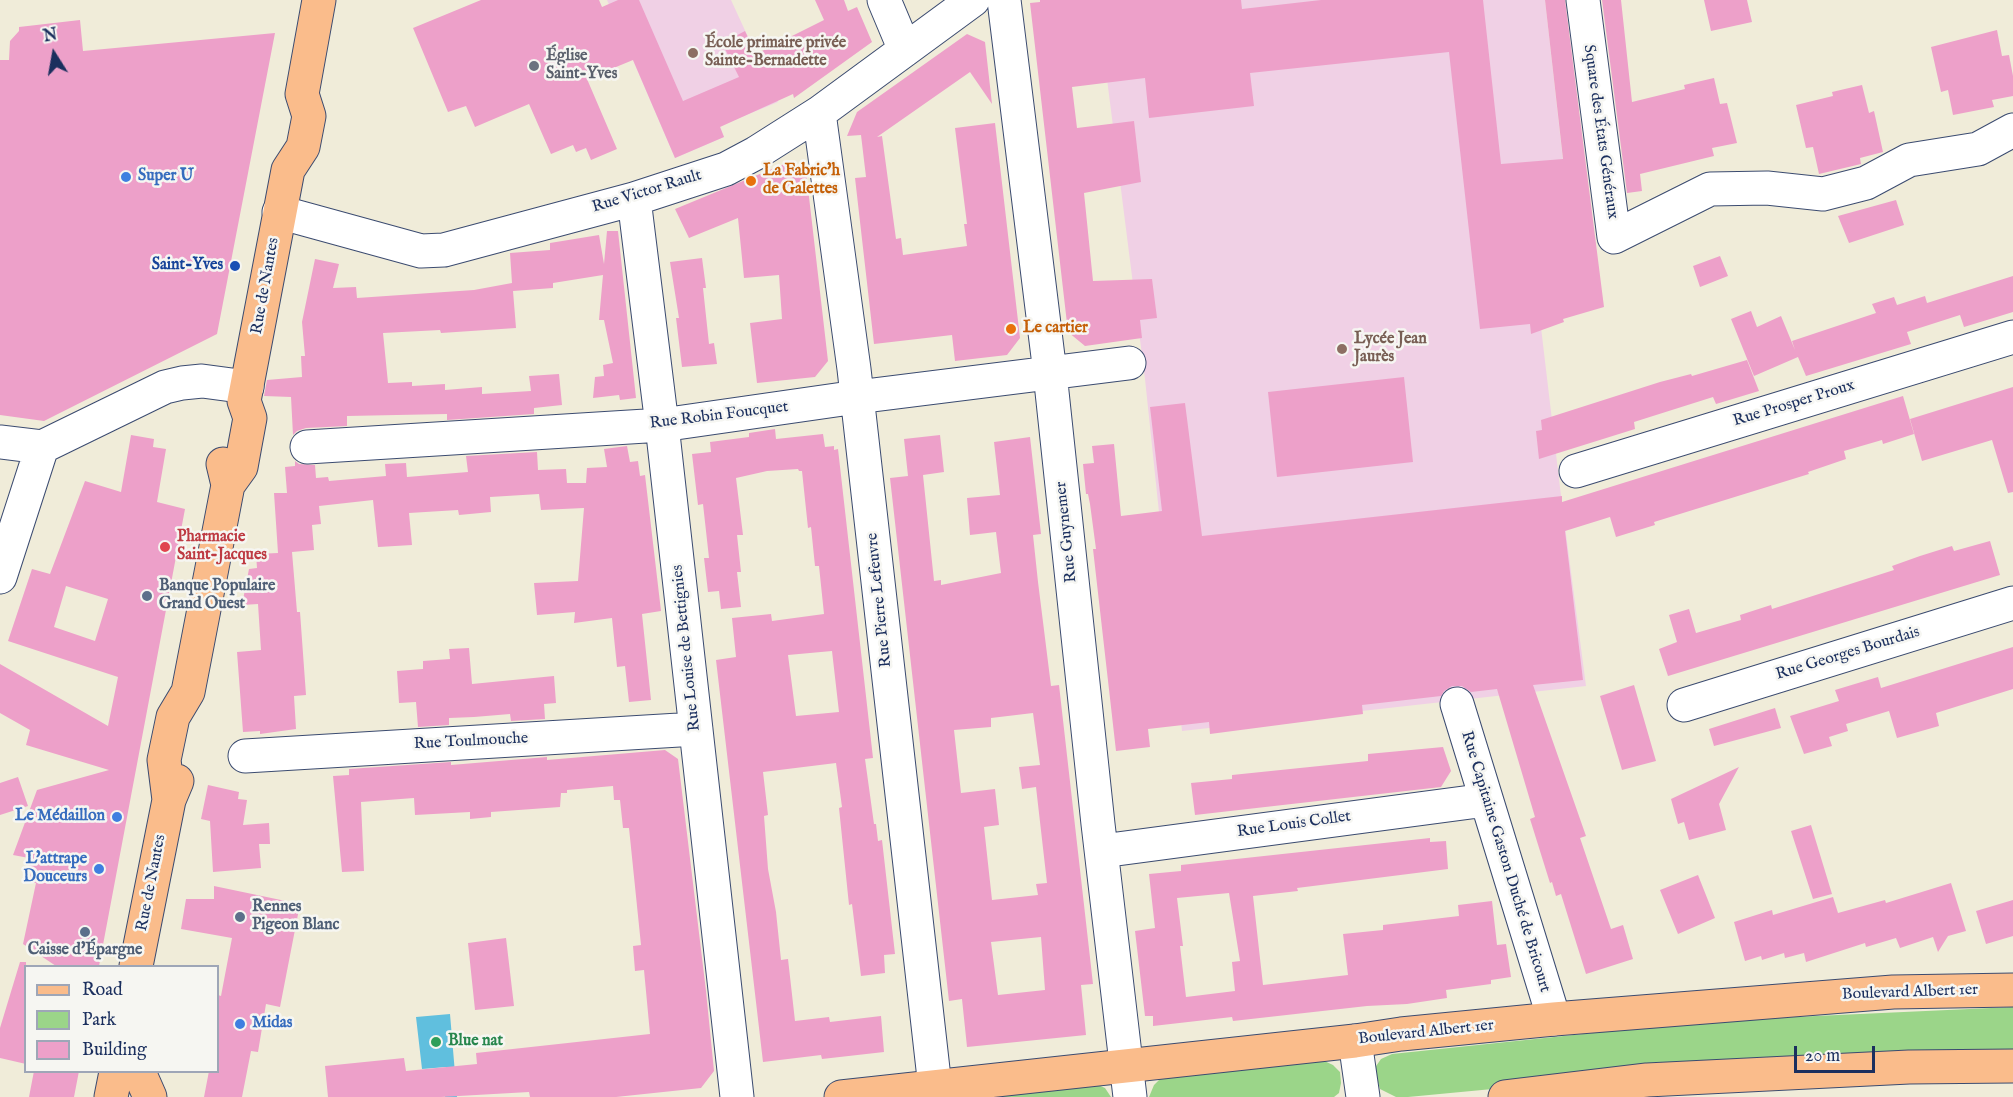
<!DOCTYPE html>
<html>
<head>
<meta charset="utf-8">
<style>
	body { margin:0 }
	#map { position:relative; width:2013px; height:1097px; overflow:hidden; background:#f0ecd9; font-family:"IM FELL English",serif }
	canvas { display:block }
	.legend { position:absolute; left:24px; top:965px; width:195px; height:108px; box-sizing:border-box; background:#f6f6f2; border:2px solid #9ea6b7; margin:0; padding:8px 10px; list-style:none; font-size:18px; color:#1b2f5e }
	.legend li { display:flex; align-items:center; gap:12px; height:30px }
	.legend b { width:30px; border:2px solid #9ea6b7 }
	.north { position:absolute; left:24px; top:24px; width:60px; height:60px; -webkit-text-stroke:4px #f6f6f2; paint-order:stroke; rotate:349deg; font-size:16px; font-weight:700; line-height:24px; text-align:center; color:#1b2f5e }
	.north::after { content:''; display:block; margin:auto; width:21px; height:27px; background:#1b2f5e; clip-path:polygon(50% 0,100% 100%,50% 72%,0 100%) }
	.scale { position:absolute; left:1794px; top:1046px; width:81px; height:27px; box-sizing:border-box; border:3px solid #1b2f5e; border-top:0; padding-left:8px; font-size:18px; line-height:21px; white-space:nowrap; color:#1b2f5e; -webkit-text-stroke:4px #f6f6f2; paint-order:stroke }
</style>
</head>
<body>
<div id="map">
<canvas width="2013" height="1097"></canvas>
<ul class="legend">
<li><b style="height:8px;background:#fabc8b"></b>Road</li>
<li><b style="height:16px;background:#9bd589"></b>Park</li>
<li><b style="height:16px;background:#eda0c9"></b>Building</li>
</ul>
<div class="north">N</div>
<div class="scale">20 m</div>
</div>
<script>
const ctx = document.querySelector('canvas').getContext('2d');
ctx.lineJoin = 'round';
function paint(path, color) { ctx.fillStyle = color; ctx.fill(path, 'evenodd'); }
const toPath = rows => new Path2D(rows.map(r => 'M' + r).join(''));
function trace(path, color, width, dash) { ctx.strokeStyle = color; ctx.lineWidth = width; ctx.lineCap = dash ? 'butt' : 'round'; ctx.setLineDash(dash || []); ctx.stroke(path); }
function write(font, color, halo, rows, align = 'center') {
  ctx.font = font + ' "IM FELL English",serif'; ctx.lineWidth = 5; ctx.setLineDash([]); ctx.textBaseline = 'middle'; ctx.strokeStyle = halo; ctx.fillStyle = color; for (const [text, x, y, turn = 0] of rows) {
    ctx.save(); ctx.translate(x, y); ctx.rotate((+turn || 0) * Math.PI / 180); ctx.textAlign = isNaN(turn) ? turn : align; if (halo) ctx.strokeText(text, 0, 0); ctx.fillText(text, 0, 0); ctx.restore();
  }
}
const built = toPath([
	[607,0,731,0,778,102,720,126,724,137,675,158],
	[1097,0,1545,0,1579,304,1540,319,1561,496,1586,686,1182,731,1145,379]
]);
const green = toPath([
	[2013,1007,2013,1053,1841,1056,1408,1097,1396,1097,1380,1089,1374,1069,1381,1059,1392,1054,1707,1021],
	[1320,1059,1333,1065,1340,1072,1341,1083,1339,1093,1334,1097,1149,1097,1154,1085,1161,1078],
	[1091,1082,1105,1088,1111,1097,957,1097]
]);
const water = toPath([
	[450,1014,457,1097,445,1097,446,1067,422,1069,416,1017]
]);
const building = toPath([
	[481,0,599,0,602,7,618,0,639,0,683,101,739,77,722,43,745,31,756,54,824,20,815,0,844,0,848,11,857,7,872,42,794,98,793,94,720,127,724,137,675,158,633,60,587,79,617,149,591,160,586,148,576,152,573,145,551,154,529,104,475,127,466,106,448,112,413,28],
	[1040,0,1241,0,1242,9,1321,0,1483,0,1501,164,1563,159,1545,0,1565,0,1604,307,1563,319,1564,322,1531,334,1530,324,1480,329,1449,52,1250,73,1254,106,1149,118,1145,78,1072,87,1077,128,1134,121,1141,182,1084,193,1093,281,1152,279,1157,318,1140,320,1142,338,1085,346,1068,332,1030,3,1040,2],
	[1602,0,1621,0,1632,102,1685,89,1684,85,1714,78,1720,104,1727,103,1737,143,1712,148,1714,156,1640,174,1642,191,1627,193],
	[1704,0,1747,0,1752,22,1711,31],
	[80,20,83,51,275,33,217,334,44,421,0,415,0,60,9,60,10,41,19,31,19,27],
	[1997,30,2002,56,2009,55,2013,76,2013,96,1992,100,1994,107,1953,115,1948,90,1941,92,1931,47],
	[967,34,985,42,992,104,970,72,877,137,882,136,896,239,901,238,903,255,967,246,964,224,967,224,955,128,995,123,1020,338,1007,355,955,361,952,335,874,344,855,178,866,177,861,135,847,136,857,112],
	[1862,85,1869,113,1874,111,1883,152,1860,158,1861,164,1819,174,1813,147,1806,148,1796,105,1833,96,1832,92],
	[789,162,806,171,828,361,815,377,757,383,750,323,782,319,779,275,744,278,738,218,689,238,675,209],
	[1896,200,1904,225,1849,243,1838,216],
	[607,231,618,231,636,398,620,400,619,395,593,398,595,377,604,376,603,365,613,363,604,320,599,320,603,275,553,283,553,288,513,291,516,328,441,333,440,330,383,333,388,383,412,382,412,386,445,384,445,390,482,387,482,394,531,391,529,376,559,374,562,405,534,408,534,414,447,420,447,414,347,416,347,426,306,428,297,431,293,435,291,397,264,396,267,380,302,377,301,356,305,356,302,322,315,259,339,264,333,288,356,287,357,298,474,290,512,283,510,253,550,250,550,243,599,235,604,264],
	[1720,256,1728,276,1700,287,1693,266],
	[702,258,706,288,703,288,709,344,714,343,717,364,682,367,676,318,679,318,670,262],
	[2013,276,2013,312,1964,327,1960,315,1907,332,1911,344,1806,376,1798,357,1754,376,1731,319,1751,311,1757,327,1781,316,1795,350,1792,341,1876,313,1872,304,1894,297,1897,305,1925,296,1927,303],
	[1747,360,1759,391,1716,404,1713,397,1634,422,1635,429,1539,459,1536,431,1542,430,1541,420,1660,382,1691,374,1692,376],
	[1404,377,1413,462,1277,477,1268,392],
	[2013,387,2013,492,2008,493,1992,440,1922,461,1910,419],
	[1903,396,1914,434,1883,444,1882,440,1844,451,1846,459,1808,472,1809,474,1654,522,1655,525,1616,537,1610,517,1565,531,1583,680,1533,685,1586,836,1580,838,1611,929,1623,925,1633,959,1586,974,1561,894,1556,896,1552,882,1550,883,1530,819,1535,817,1497,689,1471,692,1462,686,1452,686,1444,691,1441,696,1362,705,1363,714,1210,734,1209,722,1148,729,1150,747,1116,751,1093,549,1096,549,1090,504,1088,494,1086,494,1083,464,1094,463,1092,446,1114,444,1121,516,1162,511,1150,407,1185,403,1202,536,1562,496,1562,502],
	[775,429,776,439,823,434,825,447,834,446,834,450,838,449,873,758,865,759,874,824,876,824,878,841,882,840,895,954,884,955,885,973,861,976,852,904,849,905,839,808,842,807,836,763,763,772,768,815,764,816,768,869,776,912,781,960,788,959,795,1021,829,1017,830,1022,881,1016,884,1052,822,1059,821,1055,763,1062,716,660,736,657,732,618,771,614,772,621,824,614,819,566,815,566,811,527,808,528,802,471,799,471,798,469,767,471,736,478,743,535,737,535,741,572,737,572,741,607,721,609,719,591,708,592,704,558,709,558,703,504,698,505,692,454,711,452,710,442,749,437,749,433],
	[832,651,839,712,796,716,788,655],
	[131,435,154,439,153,447,166,449,157,502,185,509,99,966,56,966,23,944,36,883,29,882,32,867,27,865,29,858,13,855,37,790,109,770,26,745,30,730,0,713,0,664,108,726,118,677,8,641,32,569,50,574,85,481,121,492],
	[66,586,108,599,95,641,54,627],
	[940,435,944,472,923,475,934,581,941,580,941,585,1001,573,996,532,970,535,967,498,1000,495,994,442,1030,437,1041,534,1033,535,1038,582,1051,686,1059,685,1093,984,1081,985,1086,1035,967,1047,962,999,949,1001,890,478,908,476,904,439],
	[1033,713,1040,765,1019,767,1022,789,1036,787,1047,883,1036,884,1038,895,992,900,984,827,999,825,995,789,961,793,954,730,991,727,991,718],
	[1041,937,1045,990,998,995,991,942],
	[627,446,630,462,638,461,640,476,645,475,661,611,642,614,651,700,629,702,625,666,617,667,612,618,574,623,575,612,537,615,534,583,578,581,584,508,541,510,539,494,490,497,491,512,459,515,458,510,409,513,412,545,378,547,373,500,319,506,321,524,312,525,314,550,292,552,297,612,300,612,306,695,294,696,296,729,260,734,260,731,243,732,237,652,261,650,258,604,242,605,249,569,257,568,256,554,278,553,274,493,287,493,285,467,295,466,295,461,299,464,315,465,316,478,328,477,329,481,386,476,385,464,406,463,407,477,468,472,466,456,537,452,538,470,566,469,567,483,586,483,587,468,607,467,604,449],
	[1990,541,2000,575,1668,676,1659,649,1677,642,1669,615,1689,609,1696,633,1741,620,1740,615,1771,605,1772,609,1894,570,1892,566,1920,556,1952,546,1954,551],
	[2013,647,2013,689,1936,713,1939,726,1897,738,1889,711,1846,724,1848,731,1829,737,1832,746,1804,754,1790,716,1839,701,1835,690,1878,677,1881,688],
	[469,648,472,684,554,676,556,703,544,704,545,719,511,721,510,714,474,717,449,718,449,725,418,727,416,702,399,703,397,671,423,669,423,661,450,659,449,649],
	[1634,685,1656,761,1622,770,1600,696],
	[1775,708,1781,728,1714,746,1709,729],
	[1443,747,1451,771,1441,787,1195,815,1191,783,1232,779,1232,775,1368,761,1368,754],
	[665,750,678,759,706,991,714,1071,701,1088,616,1097,530,1097,529,1092,441,1097,328,1097,325,1066,404,1058,406,1071,477,1064,476,1053,650,1034,644,970,635,971,633,946,641,945,629,828,623,828,620,800,614,800,613,786,567,790,567,793,561,793,560,807,491,812,491,817,470,819,470,812,415,815,414,798,361,802,364,871,342,872,333,776,349,775,349,769,451,762,451,765,547,757,547,760],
	[1739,767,1719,804,1726,830,1689,840,1684,822,1678,824,1671,799],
	[18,777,28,806,0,815,0,783],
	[208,785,239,792,238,799,247,800,243,825,269,823,270,844,259,844,261,868,213,872,210,821,201,819],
	[1811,825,1832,894,1813,899,1791,831],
	[1430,838,1430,842,1446,841,1448,869,1297,888,1298,891,1253,896,1263,985,1348,975,1343,934,1383,930,1383,925,1459,916,1458,905,1492,901,1497,945,1506,944,1511,977,1491,980,1491,984,1446,990,1447,998,1407,1004,1367,1006,1233,1021,1232,1017,1153,1026,1153,1016,1145,1016,1135,931,1155,928,1149,874,1181,871,1181,865],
	[1229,893,1240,961,1232,962,1235,991,1186,997,1180,946,1183,946,1177,898],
	[1698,875,1715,918,1678,934,1660,890],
	[1951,883,1966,931,1948,936,1938,952,1933,937,1900,948,1896,938,1866,947,1865,943,1806,962,1804,953,1785,958,1784,953,1762,960,1761,956,1745,961,1734,922,1772,910,1773,915,1833,897,1838,913,1885,900,1886,903],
	[214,886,300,904,280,1007,266,1004,258,1052,251,1051,242,1097,204,1097,209,1071,218,1071,218,995,221,996,232,938,181,929,186,899,214,899],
	[2013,900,2013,936,1986,944,1976,911],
	[506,938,514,1006,475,1010,468,943],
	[20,962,26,962,26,1064,0,1058,0,1028],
	[34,1071,79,1071,74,1097,29,1097]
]);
const minor = toPath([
	[884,0,905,50],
	[1004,0,1050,373,1098,824,1130,1097],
	[1583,0,1614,237,1710,189,1767,188,1823,194,1866,183,1909,160,1978,149,2013,130],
	[819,113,854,369,935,1087],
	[634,199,662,425,737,1097],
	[279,212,421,251,444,250,634,199,726,169,756,153,819,113,973,0],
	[0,442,42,447],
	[307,447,662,425,857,397,1129,363],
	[1576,471,2013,337],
	[0,577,42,447,165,387,182,383,202,381,247,387],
	[1457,704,1554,1019],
	[1684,705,2013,603],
	[245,756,696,729],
	[1102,851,1486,800],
	[1355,1041,1363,1097]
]);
const major = toPath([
	[228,485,241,467,245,445,250,418,244,401,288,170,303,147,309,116,302,94,319,0],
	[169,800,164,760,173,717,188,692,228,485,223,464],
	[136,966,169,800,177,781],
	[139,1072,150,1097],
	[111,1097,116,1072],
	[841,1097,1355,1041,1401,1034,1554,1019,1893,992,2013,990],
	[1505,1097,1647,1080,1909,1067,2013,1066]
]);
const markers = [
	[693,53,6,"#8d6e63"],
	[534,66,6,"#6b7280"],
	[126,177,6,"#3f7fe0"],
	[751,181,6,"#e8710a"],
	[235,266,6,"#1a4fb4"],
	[1011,329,6,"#e8710a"],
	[1342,349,6,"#8d6e63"],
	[165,547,6,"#e0444e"],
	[147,596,6,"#5c6f8a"],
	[117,817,6,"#3f7fe0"],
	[99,869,6,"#3f7fe0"],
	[240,917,6,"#5c6f8a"],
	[85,932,6,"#5c6f8a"],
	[240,1024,6,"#3f7fe0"],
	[436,1042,6,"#2e9e5b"]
];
const educationNames = [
	["École primaire privée",705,44],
	["Sainte-Bernadette",705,62],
	["Lycée Jean",1354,340],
	["Jaurès",1354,358]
];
const worshipNames = [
	["Église",546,57],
	["Saint-Yves",546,75]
];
const streetNames = [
	["Square des États Généraux",1600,132,82],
	["Rue Victor Rault",647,192,-17],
	["Rue de Nantes",266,286,-80],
	["Rue Prosper Proux",1794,404,-17],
	["Rue Robin Foucquet",719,416,-7],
	["Rue Guynemer",1067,532,-96],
	["Rue Pierre Lefeuvre",880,600,-96],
	["Rue Louise de Bettignies",687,648,-96],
	["Rue Georges Bourdais",1848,654,-17],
	["Rue Toulmouche",471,742,-3],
	["Rue Louis Collet",1294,825,-8],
	["Rue Capitaine Gaston Duché de Bricourt",1505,862,73],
	["Rue de Nantes",152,883,-79],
	["Boulevard Albert 1er",1910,993,-2],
	["Boulevard Albert 1er",1426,1033,-6]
];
const foodNames = [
	["La Fabric'h",763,172],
	["de Galettes",763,190],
	["Le cartier",1023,329]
];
const shopNames = [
	["Super U",138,177],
	["Le Médaillon",105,817,"right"],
	["L'attrape",87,860,"right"],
	["Douceurs",87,878,"right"],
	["Midas",252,1024]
];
const transitNames = [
	["Saint-Yves",223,266]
];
const healthNames = [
	["Pharmacie",177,538],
	["Saint-Jacques",177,556]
];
const serviceNames = [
	["Banque Populaire",159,587],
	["Grand Ouest",159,605],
	["Rennes",252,908],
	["Pigeon Blanc",252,926],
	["Caisse d'Épargne",85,951,"center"]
];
const leisureNames = [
	["Blue nat",448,1042]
];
paint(built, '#f0d0e5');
paint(green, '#9bd589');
paint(water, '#60bfde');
paint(building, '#eda0c9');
trace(minor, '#3b4b70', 35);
trace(major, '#3b4b70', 35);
trace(minor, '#fff', 33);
trace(major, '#fabc8b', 33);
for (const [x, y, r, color] of markers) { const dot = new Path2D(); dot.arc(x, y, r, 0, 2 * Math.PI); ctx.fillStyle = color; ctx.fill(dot); trace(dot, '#f6f6f2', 2); }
write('bold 16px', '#785e54', '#f6f6f2', educationNames, 'left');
write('bold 16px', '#5b616d', '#f6f6f2', worshipNames, 'left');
write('16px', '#1b2f5e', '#f6f6f2', streetNames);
write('bold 16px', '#c56008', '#f6f6f2', foodNames, 'left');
write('bold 16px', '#366cbe', '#f6f6f2', shopNames, 'left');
write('bold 16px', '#164399', '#f6f6f2', transitNames, 'right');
write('bold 16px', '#be3a42', '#f6f6f2', healthNames, 'left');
write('bold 16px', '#4e5e75', '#f6f6f2', serviceNames, 'left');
write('bold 16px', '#27864d', '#f6f6f2', leisureNames, 'left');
</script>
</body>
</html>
